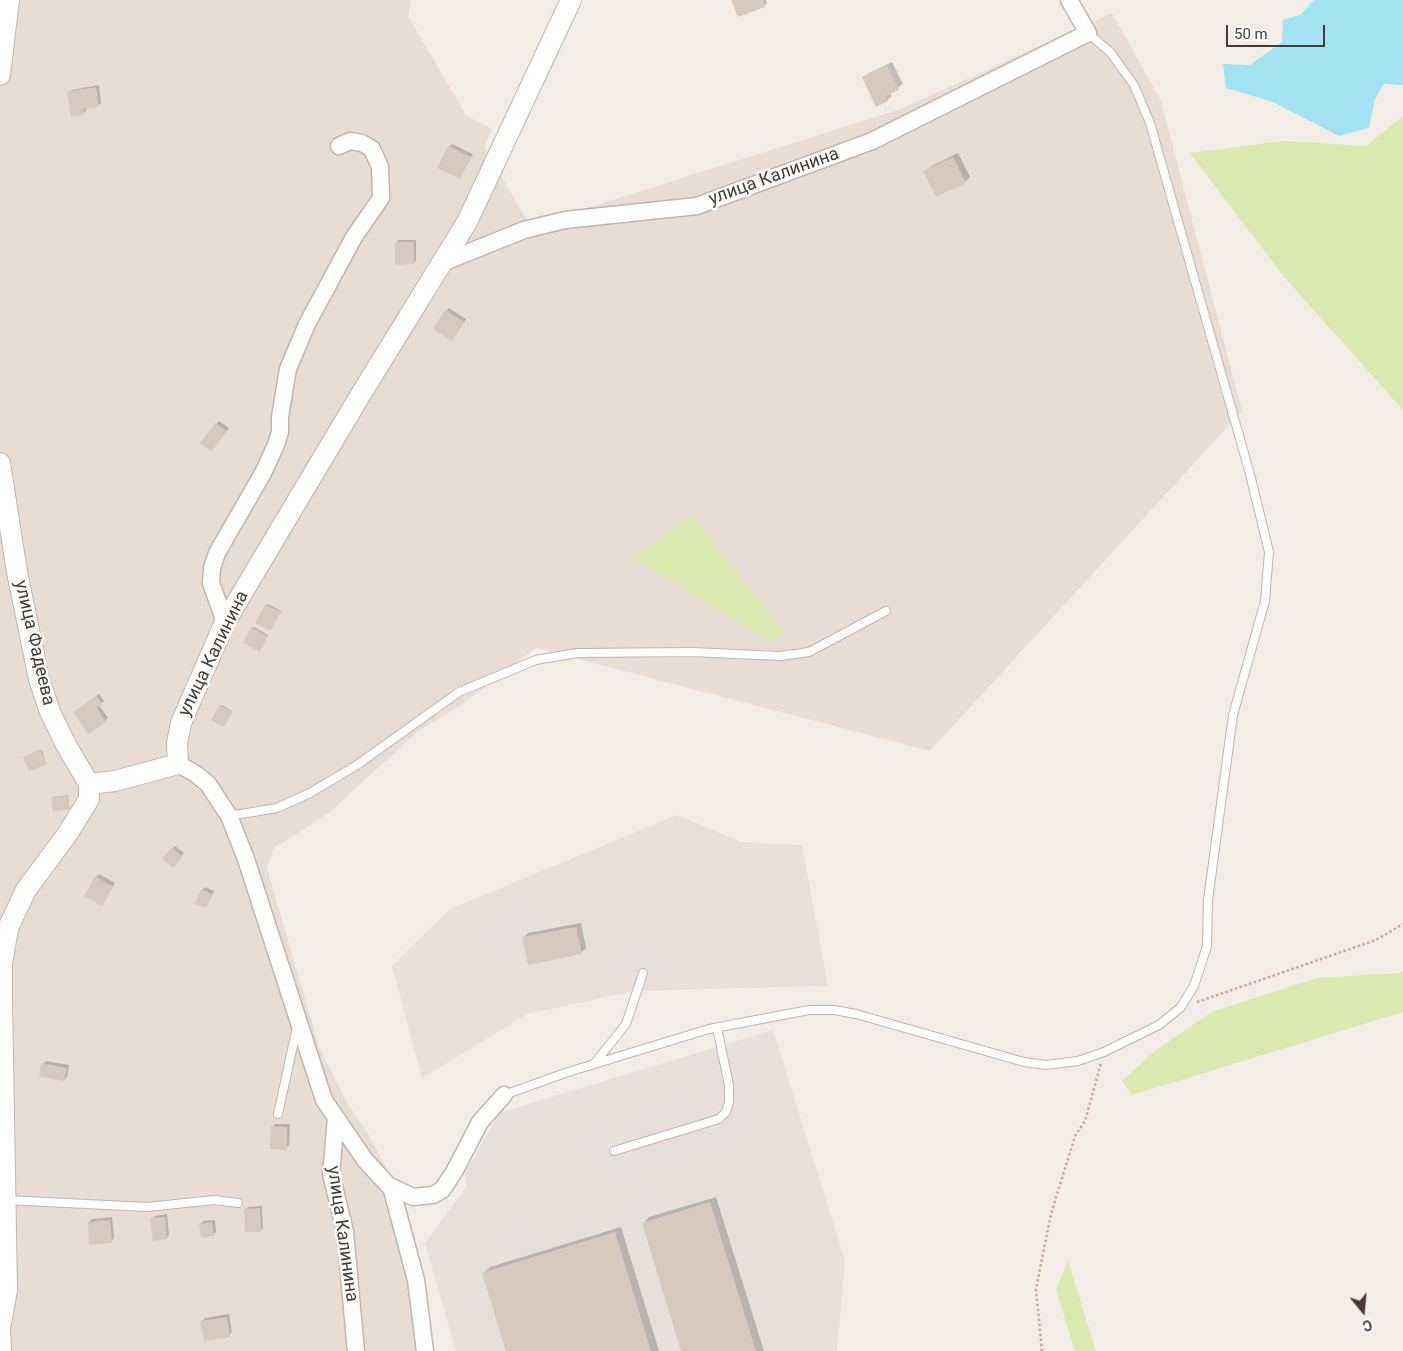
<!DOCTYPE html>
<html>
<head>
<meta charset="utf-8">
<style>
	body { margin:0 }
	#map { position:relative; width:1403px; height:1351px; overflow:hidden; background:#f3ede7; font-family:Roboto,sans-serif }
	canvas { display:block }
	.north { position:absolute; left:1338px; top:1286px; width:50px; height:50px; -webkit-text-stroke:4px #fff; paint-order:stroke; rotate:163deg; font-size:14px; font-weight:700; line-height:20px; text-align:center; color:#463c36 }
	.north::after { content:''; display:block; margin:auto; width:18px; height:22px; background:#463c36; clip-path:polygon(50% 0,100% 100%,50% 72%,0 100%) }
	.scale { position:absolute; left:1226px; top:25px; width:99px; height:22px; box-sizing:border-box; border:2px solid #463c36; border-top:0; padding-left:6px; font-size:15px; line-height:18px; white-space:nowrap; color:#463c36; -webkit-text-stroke:4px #fff; paint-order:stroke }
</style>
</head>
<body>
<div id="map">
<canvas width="1403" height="1351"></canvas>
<div class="north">С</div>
<div class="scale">50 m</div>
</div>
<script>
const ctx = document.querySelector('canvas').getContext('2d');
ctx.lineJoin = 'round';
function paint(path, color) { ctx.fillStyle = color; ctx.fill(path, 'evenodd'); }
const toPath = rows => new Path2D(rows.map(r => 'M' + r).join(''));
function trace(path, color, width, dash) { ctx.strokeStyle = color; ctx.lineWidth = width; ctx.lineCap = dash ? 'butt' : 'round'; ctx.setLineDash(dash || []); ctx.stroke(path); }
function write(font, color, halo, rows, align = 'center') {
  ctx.font = font + ' Roboto,sans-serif'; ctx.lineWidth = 5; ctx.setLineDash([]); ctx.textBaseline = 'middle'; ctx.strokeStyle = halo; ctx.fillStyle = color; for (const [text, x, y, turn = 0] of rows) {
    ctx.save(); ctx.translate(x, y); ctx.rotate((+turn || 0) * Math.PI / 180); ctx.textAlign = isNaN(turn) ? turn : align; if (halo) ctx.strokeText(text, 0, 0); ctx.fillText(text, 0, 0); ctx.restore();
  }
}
const residential = toPath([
	[0,0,411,0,408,16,466,115,492,129,484,146,530,226,901,109,1112,13,1161,101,1242,411,930,751,536,648,458,707,418,731,330,812,273,849,267,868,319,1047,347,1103,367,1132,388,1171,433,1351,0,1351]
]);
const industrial = toPath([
	[677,815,741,842,802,845,828,986,634,991,527,1014,422,1078,392,966,450,909],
	[773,1030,845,1261,837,1351,456,1351,425,1243,466,1187,465,1173,499,1113]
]);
const green = toPath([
	[1403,116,1403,410,1285,278,1190,153,1284,141,1366,146],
	[693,515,784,634,771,642,633,558],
	[1403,971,1403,1012,1132,1095,1122,1081,1155,1051,1212,1012,1317,978,1399,973],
	[1068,1261,1096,1351,1075,1351,1056,1290]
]);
const water = toPath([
	[1314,0,1403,0,1403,85,1384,84,1375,99,1369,128,1339,136,1273,102,1226,88,1223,64,1250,65,1282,42,1283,20,1300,15]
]);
const shadow = toPath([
	[732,0,766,0,767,3,765,5],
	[892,62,903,84,890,93,892,96,887,100,864,78,869,73],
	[99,85,101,103,99,105,86,107,86,111,83,114,69,93,72,90],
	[452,144,473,154,460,177,449,147],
	[958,153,970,177,965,182,925,172,930,167],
	[399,240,416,240,416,260,414,263,396,242],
	[449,308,466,319,455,336,446,311],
	[219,421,229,428,214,447,202,443],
	[268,604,281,611,271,629,266,605],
	[254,627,268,635,260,649,252,628],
	[99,694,104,701,99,705,108,718,105,721,74,712],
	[222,705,232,711,225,725,221,706],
	[42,750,46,763,25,757],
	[68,795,69,808,52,798,53,797],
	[175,846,184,853,175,864,163,859],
	[99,874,115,883,104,902,96,877],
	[205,887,214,891,206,907,202,890],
	[581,923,586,948,581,953,523,938,528,933],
	[46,1061,69,1065,67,1077,64,1080,43,1064],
	[275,1124,290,1124,289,1145,286,1148,272,1127],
	[716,1197,764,1351,683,1351,643,1224,649,1217],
	[262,1206,263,1228,260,1230,246,1209,248,1207],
	[167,1214,169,1235,166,1238,152,1218,155,1216],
	[112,1217,114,1238,111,1241,89,1222,92,1219],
	[215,1220,216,1232,213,1235,200,1224,203,1221],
	[621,1227,659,1351,507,1351,484,1273,490,1267],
	[229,1314,232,1332,229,1335,202,1321,205,1318]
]);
const building = toPath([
	[731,0,763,0,765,7,738,17],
	[887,65,899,90,885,96,888,101,876,107,862,77],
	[96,87,99,107,83,109,84,115,71,117,67,92],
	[448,146,471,157,460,179,437,168],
	[953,157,966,183,936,197,923,171],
	[395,242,414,242,414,264,395,265],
	[445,310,464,322,452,341,433,329],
	[215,423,227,431,211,452,200,443],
	[265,604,281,612,270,631,255,623],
	[251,627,268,636,260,652,243,643],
	[96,696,102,704,97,708,106,722,88,734,73,712],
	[220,705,232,712,224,727,211,720],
	[40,749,47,764,29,772,23,757],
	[67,795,70,809,53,812,51,798],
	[172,847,182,857,173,868,162,859],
	[95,876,113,887,102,906,84,896],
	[201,889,212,894,206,908,195,904],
	[576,927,582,954,528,965,522,937],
	[41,1063,67,1068,64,1081,39,1076],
	[271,1126,287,1127,287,1150,270,1149],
	[710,1202,756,1351,681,1351,642,1223],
	[260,1208,261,1232,245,1232,244,1209],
	[165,1217,167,1239,153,1241,150,1218],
	[110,1220,112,1243,89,1245,88,1222],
	[212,1222,214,1236,201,1238,199,1224],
	[615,1232,651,1351,506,1351,482,1273],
	[227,1317,230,1337,204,1341,200,1321]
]);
const path = toPath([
	[1197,1002,1376,940,1403,924],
	[1042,1351,1036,1289,1051,1214,1075,1136,1085,1121,1101,1063]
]);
const service = toPath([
	[229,816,277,808,310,793,357,765,459,692,536,660,577,653,692,652,780,656,809,652,886,611],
	[594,1064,626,1024,643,973],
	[504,1095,568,1072,709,1029,809,1010,834,1010,856,1014,1024,1062,1046,1065,1078,1061,1104,1052,1159,1025,1180,1008,1194,986,1207,946,1208,900,1233,715,1265,601,1269,552,1250,474,1150,123,1134,85,1110,52,1088,33],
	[278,1114,297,1027],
	[614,1151,719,1119,726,1112,729,1102,729,1085,717,1028],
	[6,1200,147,1207,214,1200,238,1203]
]);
const minor = toPath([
	[442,263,524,230,565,220,697,206,872,141,1088,33,1069,0],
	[225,622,211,583,212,568,217,553,263,473,276,445,280,432,280,417,288,369,307,324,354,237,381,198,380,167,372,149,362,143,350,141,339,146],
	[178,764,196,774,208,784,229,816,246,859,324,1100,365,1160,388,1185,413,1197,433,1195,442,1190,454,1172,480,1122,504,1095],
	[336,1118,331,1174,345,1232,356,1351],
	[391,1187,416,1280,425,1351]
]);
const tertiary = toPath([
	[0,75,9,0],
	[0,463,17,572,39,679,50,712,65,743,89,784,89,799,68,833,26,890,8,928,2,964,2,998,7,1290,0,1329],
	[89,784,115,781,178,764,177,743,181,723,225,622,358,399,467,222,571,0],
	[0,1331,1,1351]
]);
const streetNames = [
	["улица Калинина",774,177,-20],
	["улица Фадеева",34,643,77],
	["улица Калинина",214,654,-64],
	["улица Калинина",342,1234,82]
];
paint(residential, '#e7ddd5');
paint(industrial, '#e6dfdc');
paint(green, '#dbe8af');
paint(water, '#a3e2f0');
paint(shadow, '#0003');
paint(building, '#d8c9bf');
trace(service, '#c2b5ac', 10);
trace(minor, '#c2b5ac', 19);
trace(tertiary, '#c2b5ac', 22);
trace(path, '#c1ab9a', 2.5, [2.5, 2.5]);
trace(service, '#fff', 8);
trace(minor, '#fff', 16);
trace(tertiary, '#fff', 20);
write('18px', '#463c36', '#fff', streetNames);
</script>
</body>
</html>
